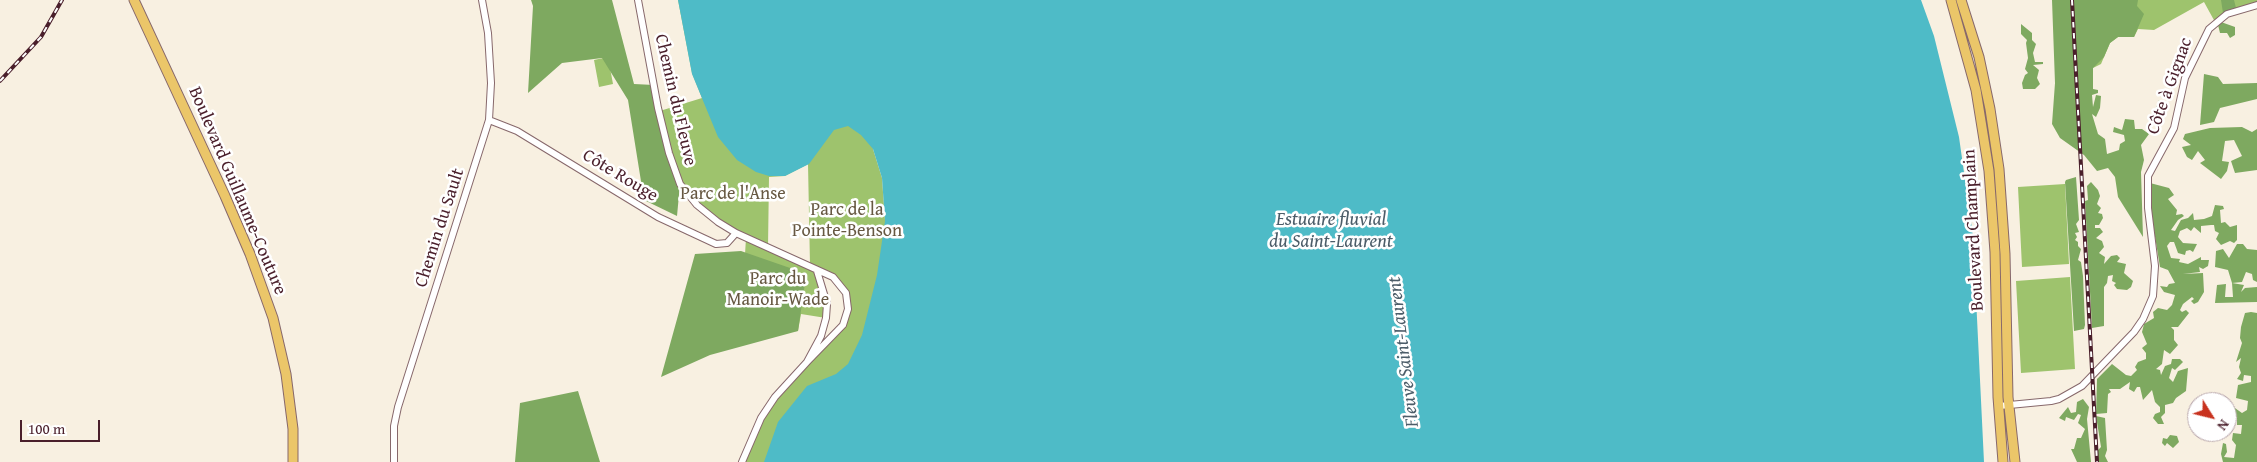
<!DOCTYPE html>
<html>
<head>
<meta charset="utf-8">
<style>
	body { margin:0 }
	#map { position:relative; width:2257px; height:462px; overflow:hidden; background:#f8f0e1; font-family:"Gentium Book Plus",serif }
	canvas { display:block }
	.north { position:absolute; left:2187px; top:392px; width:50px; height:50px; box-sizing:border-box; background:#fff; border:1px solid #b7a5aa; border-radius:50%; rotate:126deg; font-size:14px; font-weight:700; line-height:20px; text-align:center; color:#4a1f2b }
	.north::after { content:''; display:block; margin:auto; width:18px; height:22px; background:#c8321e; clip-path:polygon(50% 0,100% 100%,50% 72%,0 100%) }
	.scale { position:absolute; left:20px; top:420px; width:80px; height:22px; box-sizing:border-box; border:2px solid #4a1f2b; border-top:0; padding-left:6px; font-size:15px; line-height:18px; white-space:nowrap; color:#4a1f2b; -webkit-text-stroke:4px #fff; paint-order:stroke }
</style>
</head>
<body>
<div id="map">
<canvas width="2257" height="462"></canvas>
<div class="north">N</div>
<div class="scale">100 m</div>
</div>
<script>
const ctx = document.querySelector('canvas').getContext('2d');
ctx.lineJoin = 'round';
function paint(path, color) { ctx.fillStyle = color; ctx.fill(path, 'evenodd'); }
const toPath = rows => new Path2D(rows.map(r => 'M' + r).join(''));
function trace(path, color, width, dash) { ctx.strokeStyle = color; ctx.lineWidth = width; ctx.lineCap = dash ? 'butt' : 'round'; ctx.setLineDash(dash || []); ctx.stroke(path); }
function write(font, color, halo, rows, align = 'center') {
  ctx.font = font + ' "Gentium Book Plus",serif'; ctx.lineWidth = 5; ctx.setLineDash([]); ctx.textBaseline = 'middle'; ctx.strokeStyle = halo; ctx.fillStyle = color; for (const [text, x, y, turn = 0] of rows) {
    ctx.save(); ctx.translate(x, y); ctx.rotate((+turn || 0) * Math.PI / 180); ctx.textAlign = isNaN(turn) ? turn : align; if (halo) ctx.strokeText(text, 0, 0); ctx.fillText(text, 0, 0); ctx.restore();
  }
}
const green = toPath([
	[678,0,864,0,873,149,882,178,885,220,923,462,742,462,761,418,835,333,848,309,841,285,818,271,824,291,826,318,801,314,798,331,740,336,746,238,718,222,680,184,658,108,663,110,702,98,692,73],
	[808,164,810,265,768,247,769,177,785,176],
	[2103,0,2257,0,2257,5,2215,22,2204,2,2154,30,2138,29,2134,37,2118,37,2110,43,2101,64,2093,68],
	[608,57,613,84,599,87,594,60],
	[2065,184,2069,264,2022,267,2018,187],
	[2070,277,2075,369,2021,373,2016,281]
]);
const forest = toPath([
	[531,0,612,0,634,84,654,85,680,184,677,216,644,200,628,100,602,58,562,63,528,93,533,6],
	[2052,0,2138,0,2137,6,2144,14,2134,37,2118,37,2110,43,2104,57,2093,68,2093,89,2098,90,2098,93,2092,95,2093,107,2096,95,2101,96,2100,108,2096,117,2092,114,2098,134,2105,139,2107,154,2119,150,2120,144,2125,141,2124,135,2113,132,2114,127,2122,130,2125,119,2134,120,2135,129,2142,129,2149,134,2141,145,2144,160,2141,172,2143,237,2118,197,2115,177,2108,168,2097,171,2084,155,2060,138,2052,124,2055,83],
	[2221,0,2234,0,2236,8,2223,13],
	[2221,22,2235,27,2235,35,2230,38,2227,33,2220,33,2218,25],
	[2021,24,2032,33,2032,40,2036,44,2033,53,2035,62,2043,62,2043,64,2033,65,2039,70,2037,78,2040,84,2035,89,2023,89,2022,83,2025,75,2028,73,2025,69,2028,58,2026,43,2027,40,2021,34],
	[2204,74,2218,77,2223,84,2257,83,2257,99,2220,108,2214,122,2200,125],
	[2159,100,2164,114,2160,117,2153,115],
	[2242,127,2252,132,2257,129,2257,170,2235,173,2231,161,2242,156,2234,140,2225,141,2222,161,2229,162,2227,171,2221,179,2200,163,2205,160,2198,151,2192,160,2187,157,2182,147,2191,145,2183,139,2185,134,2210,128],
	[2076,177,2079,220,2076,224,2079,232,2075,233,2077,237,2075,240,2078,242,2078,246,2081,249,2078,260,2081,262,2083,276,2085,325,2084,329,2074,331,2065,182,2066,180],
	[2091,182,2098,190,2100,196,2097,204,2101,208,2098,213,2102,214,2103,218,2099,225,2095,225,2095,228,2100,228,2103,232,2096,238,2102,241,2104,247,2099,253,2105,257,2104,264,2111,256,2117,255,2120,258,2117,262,2126,264,2124,273,2133,281,2131,287,2127,290,2117,289,2114,285,2116,283,2112,281,2113,275,2108,276,2107,283,2104,287,2104,326,2092,328,2085,201,2088,200,2087,186],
	[2150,183,2169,188,2174,195,2168,199,2177,210,2176,215,2182,214,2184,216,2178,220,2171,230,2175,231,2181,220,2188,218,2193,213,2194,220,2204,219,2212,216,2215,205,2223,206,2224,209,2220,210,2221,223,2225,222,2230,227,2237,225,2237,240,2234,243,2230,241,2221,245,2216,239,2219,233,2215,231,2214,225,2211,225,2201,226,2201,233,2194,227,2191,231,2187,228,2180,231,2178,237,2183,243,2197,244,2193,252,2190,250,2186,251,2185,255,2178,253,2174,242,2170,242,2167,246,2171,258,2180,259,2179,262,2188,264,2201,257,2201,260,2209,260,2208,266,2203,269,2199,267,2200,272,2183,274,2203,273,2204,292,2198,302,2194,304,2191,301,2194,299,2192,297,2183,304,2180,310,2182,312,2186,310,2189,313,2178,327,2171,327,2174,330,2174,340,2178,345,2170,354,2164,350,2162,364,2156,369,2160,370,2161,375,2165,366,2171,364,2172,359,2180,359,2183,362,2175,370,2172,368,2169,378,2173,382,2178,371,2188,368,2186,391,2176,398,2173,403,2165,405,2165,413,2161,417,2164,424,2158,424,2153,418,2155,414,2160,412,2160,407,2155,402,2152,390,2143,400,2140,387,2137,387,2134,392,2129,389,2130,382,2120,389,2109,389,2111,392,2108,394,2107,413,2096,414,2097,379,2112,364,2126,375,2131,376,2137,370,2135,367,2138,362,2146,359,2146,353,2142,348,2147,344,2142,332,2144,324,2154,318,2153,312,2158,308,2167,310,2172,305,2175,295,2164,292,2160,286,2167,287,2169,284,2175,283,2168,270,2160,267,2150,206],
	[2237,244,2243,244,2247,249,2257,250,2257,282,2253,280,2252,274,2246,272,2242,282,2232,283,2228,270,2215,267,2216,251,2223,249,2229,258],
	[741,251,793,269,805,283,798,331,710,355,661,377,695,254],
	[2232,283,2244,285,2241,292,2245,288,2257,287,2257,302,2215,303,2217,285,2226,284,2225,297,2233,297],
	[2251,312,2257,313,2257,462,2223,462,2221,454,2223,443,2226,444,2227,452,2224,457,2234,458,2236,445,2232,440,2233,433,2241,434,2242,425,2237,425,2237,416,2234,423,2230,425,2227,419,2232,406,2242,413,2247,410,2248,401,2236,398,2238,385,2251,382,2251,376,2244,375,2243,381,2237,379,2241,373,2239,367,2241,358,2236,362,2242,343,2240,338,2241,327,2245,313],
	[578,391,600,462,515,462,520,403],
	[2083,399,2089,407,2087,419,2091,462,2077,462,2071,449,2074,449,2077,438,2081,438,2085,429,2078,423,2081,415,2078,414,2074,420,2066,417,2065,421,2059,418,2068,407,2071,413,2076,412,2077,402],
	[2096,416,2105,418,2107,450,2105,456,2108,462,2098,462,2096,452,2101,447],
	[2170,435,2177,436,2179,442,2173,448,2167,443,2165,446,2162,443,2163,438,2167,439]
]);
const water = toPath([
	[678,0,1921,0,1934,36,1959,137,1973,236,1984,462,764,462,778,422,807,386,836,374,848,364,862,335,877,275,885,221,882,178,873,149,861,135,848,126,834,130,809,164,785,176,769,176,756,172,737,160,718,137,692,74]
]);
const minor = toPath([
	[638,0,658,108,669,153,680,184,697,205,718,222,736,233,833,277,846,293,848,309,843,325,807,362],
	[489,120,517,131,658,217,716,244,727,243,736,233],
	[1999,406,2051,401,2059,399,2082,386,2134,332,2143,319,2153,296,2155,266,2148,208,2148,176,2174,128,2185,78,2209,29,2227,14,2257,5],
	[394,462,394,426,398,407,489,120,491,83,488,33,482,0],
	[742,462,761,418,775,397,807,362,821,336,826,318,827,304,817,271]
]);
const major = toPath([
	[134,0,225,196,250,254,273,318,286,374,293,429,293,462],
	[1951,0,1976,90,1989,171,1995,252,1998,397,2003,462],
	[1961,0,1979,57,1990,109,1999,169,2005,254,2008,397,2015,462]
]);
const rail = toPath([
	[2072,0,2097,462],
	[0,81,41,37,62,0]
]);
const streetNames = [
	["Côte à Gignac",2170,86,-70],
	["Chemin du Fleuve",675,100,77],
	["Côte Rouge",620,176,31],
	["Boulevard Guillaume-Couture",237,191,67],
	["Chemin du Sault",440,228,-72],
	["Boulevard Champlain",1974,230,-93]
];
const parkNames = [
	["Parc de l'Anse",733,194],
	["Parc de la",847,210],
	["Pointe-Benson",847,231],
	["Parc du",778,279],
	["Manoir-Wade",778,300]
];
const waterNames = [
	["Estuaire fluvial",1331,220],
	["du Saint-Laurent",1331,242],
	["Fleuve Saint-Laurent",1404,352,-97]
];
paint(green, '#9ec36d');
paint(forest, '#7ea960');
paint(water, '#4ebbc7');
trace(minor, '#87686b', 8);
trace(major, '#87686b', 11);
trace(minor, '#fff', 6);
trace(major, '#ebc669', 9);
trace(rail, '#4a1f2b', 4);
trace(rail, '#fff', 2, [5.5]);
write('18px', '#4a1f2b', '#fff', streetNames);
write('18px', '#675842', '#fff', parkNames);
write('italic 19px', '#4c5d69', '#fff', waterNames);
</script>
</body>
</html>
